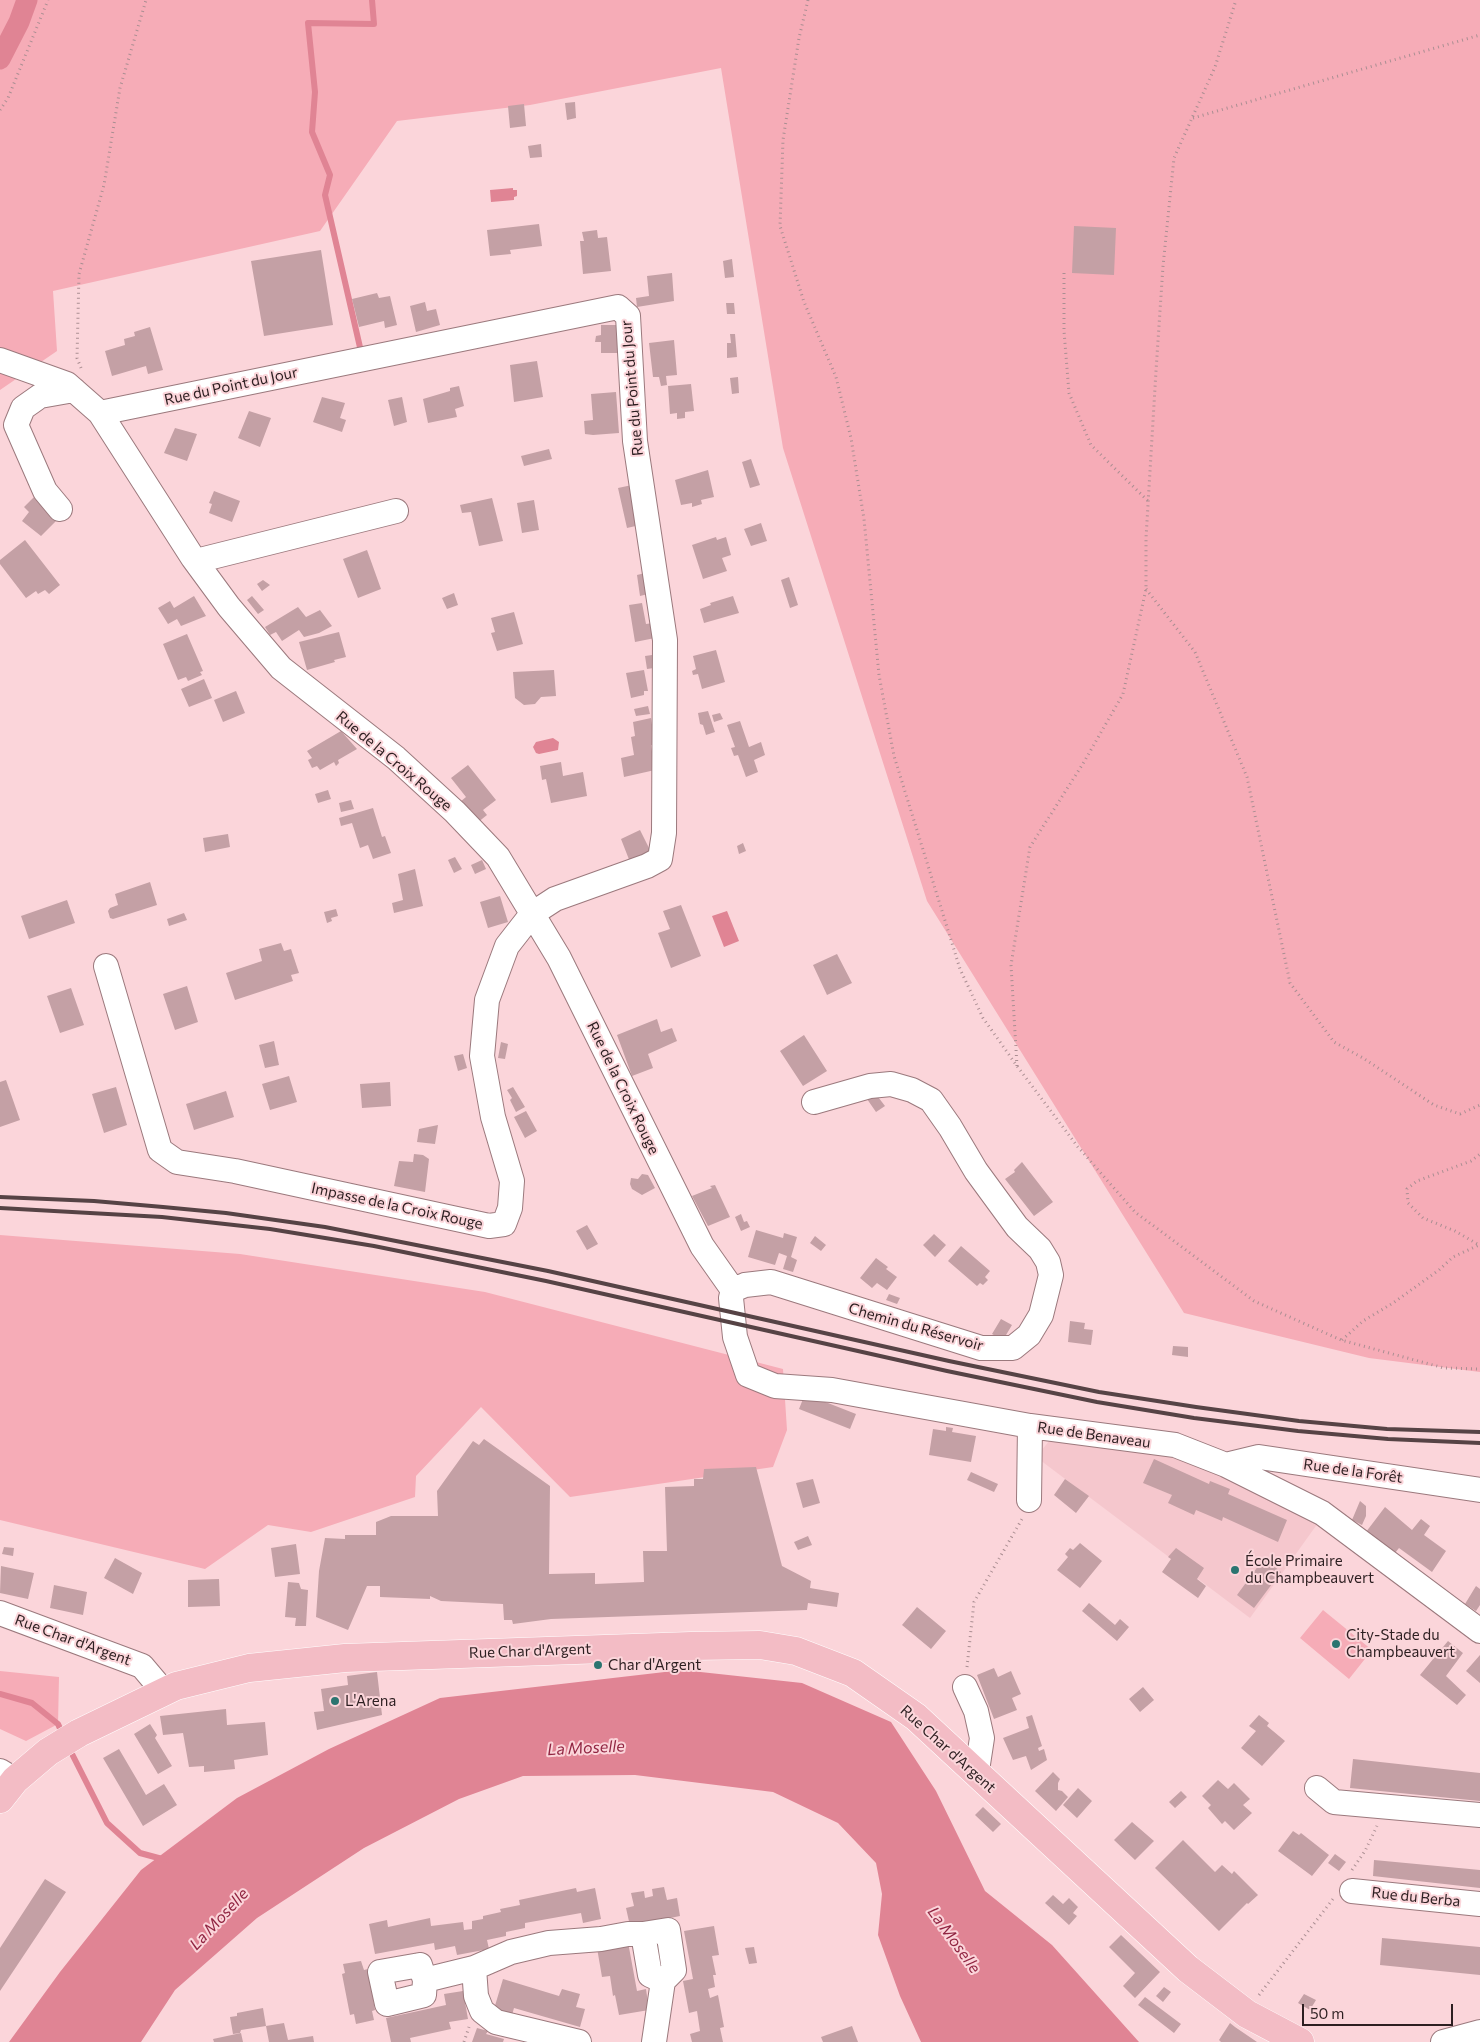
<!DOCTYPE html>
<html>
<head>
<meta charset="utf-8">
<style>
	body { margin:0 }
	#map { position:relative; width:1480px; height:2042px; overflow:hidden; background:#fbd5da; font-family:Commissioner,sans-serif }
	canvas { display:block }
	.scale { position:absolute; left:1302px; top:2004px; width:151px; height:22px; box-sizing:border-box; border:2px solid #2d1f21; border-top:0; padding-left:6px; font-size:15px; line-height:18px; white-space:nowrap; color:#2d1f21; -webkit-text-stroke:4px #fbd5da; paint-order:stroke }
</style>
</head>
<body>
<div id="map">
<canvas width="1480" height="2042"></canvas>
<div class="scale">50 m</div>
</div>
<script>
const ctx = document.querySelector('canvas').getContext('2d');
ctx.lineJoin = 'round';
function paint(path, color) { ctx.fillStyle = color; ctx.fill(path, 'evenodd'); }
const toPath = rows => new Path2D(rows.map(r => 'M' + r).join(''));
function trace(path, color, width, dash) { ctx.strokeStyle = color; ctx.lineWidth = width; ctx.lineCap = dash ? 'butt' : 'round'; ctx.setLineDash(dash || []); ctx.stroke(path); }
function write(font, color, halo, rows, align = 'center') {
  ctx.font = font + ' Commissioner,sans-serif'; ctx.lineWidth = 4; ctx.setLineDash([]); ctx.textBaseline = 'middle'; ctx.strokeStyle = halo; ctx.fillStyle = color; for (const [text, x, y, turn = 0] of rows) {
    ctx.save(); ctx.translate(x, y); ctx.rotate((+turn || 0) * Math.PI / 180); ctx.textAlign = isNaN(turn) ? turn : align; if (halo) ctx.strokeText(text, 0, 0); ctx.fillText(text, 0, 0); ctx.restore();
  }
}
const built = toPath([
	[1055,1434,1162,1455,1218,1471,1318,1523,1250,1618,1036,1457]
]);
const green = toPath([
	[0,0,1480,0,1480,1372,1369,1358,1184,1313,927,901,783,448,721,68,530,105,397,121,320,231,53,291,57,351,0,390],
	[0,1235,240,1254,485,1292,783,1369,787,1430,773,1467,570,1497,481,1407,416,1476,415,1497,311,1532,268,1525,205,1569,0,1520],
	[1323,1610,1372,1650,1349,1679,1300,1638],
	[0,1671,59,1677,58,1724,26,1741,0,1729]
]);
const water = toPath([
	[513,188,513,190,517,190,517,196,514,197,514,200,491,202,490,190],
	[553,738,559,742,558,750,539,754,536,753,533,747,536,742],
	[727,911,739,941,724,947,712,916],
	[682,1670,802,1683,891,1722,936,1791,985,1891,1052,1945,1139,2042,921,2042,900,1996,878,1935,882,1894,876,1863,838,1823,773,1792,635,1775,523,1776,459,1799,364,1848,257,1918,175,1990,141,2042,9,2042,60,1972,141,1870,237,1798,329,1749,440,1698]
]);
const stream = toPath([
	[362,356,325,195,330,175,312,132,315,92,308,23,374,24,372,0],
	[0,1694,32,1703,58,1724,63,1735],
	[68,1746,107,1823,140,1853,166,1860]
]);
const canal = toPath([
	[0,59,19,22,27,0]
]);
const building = toPath([
	[575,102,576,118,567,120,565,103],
	[524,104,526,126,510,128,508,106],
	[541,144,542,157,530,158,528,146],
	[539,224,542,246,510,250,511,254,490,256,487,230],
	[1074,226,1116,228,1114,275,1072,273],
	[597,230,598,238,607,237,611,271,583,274,580,241,584,241,582,232],
	[321,250,333,325,264,336,251,261],
	[732,259,734,277,725,278,723,261],
	[672,273,674,301,637,307,636,298,649,296,647,276],
	[377,293,379,298,390,296,397,325,385,328,384,321,359,327,352,299],
	[425,302,427,311,436,309,440,325,416,332,410,306],
	[726,303,734,303,735,314,727,314],
	[601,325,618,325,622,353,601,353,601,342,595,342,596,336,601,335],
	[150,327,163,370,148,374,146,366,112,376,105,351,125,345,124,339,135,336,134,332],
	[730,334,735,334,737,357,727,358,727,343,731,343],
	[674,340,677,375,666,376,667,385,661,386,659,377,653,377,649,343],
	[537,361,543,397,514,402,510,365],
	[738,377,739,393,732,394,730,378],
	[691,384,694,411,685,412,685,418,677,419,677,413,670,414,668,386],
	[459,386,464,406,455,409,457,417,428,423,423,399,450,391,450,388],
	[616,392,619,433,593,435,585,434,584,421,593,420,591,394],
	[322,397,345,403,340,418,346,420,342,432,313,422],
	[402,397,407,422,394,426,388,400],
	[249,411,271,418,260,447,238,438],
	[175,428,197,434,187,461,164,453],
	[549,449,552,459,524,466,521,456],
	[751,459,760,485,750,488,742,462],
	[708,470,714,497,701,500,702,504,692,507,692,503,681,505,675,480],
	[632,485,640,525,627,528,618,488],
	[214,491,240,501,232,522,209,513,212,504,209,503],
	[35,496,56,521,41,536,22,521,29,512,24,507],
	[492,498,503,541,479,546,471,512,462,513,460,505],
	[534,500,539,530,522,533,517,503],
	[761,523,767,541,751,546,744,529],
	[716,537,717,540,726,537,731,555,722,558,727,571,703,579,692,545],
	[25,540,60,585,49,594,45,590,38,594,36,591,26,598,0,564,0,560],
	[367,550,381,589,358,598,343,559],
	[645,573,648,594,640,596,637,575],
	[789,577,798,605,790,608,781,580],
	[263,580,270,585,262,591,257,584],
	[454,593,458,605,447,609,442,598],
	[194,596,206,616,181,626,177,619,168,624,158,608,170,601,174,608],
	[252,596,264,610,258,614,247,600],
	[733,596,739,613,704,623,700,609,711,605,710,603],
	[642,603,646,624,653,623,655,638,635,642,629,605],
	[298,607,306,617,320,610,332,626,319,633,304,637,299,630,282,641,276,632,270,635,265,627],
	[514,612,523,644,497,651,491,633,495,632,491,618],
	[339,632,346,657,334,660,335,662,307,670,299,642],
	[187,634,203,671,200,672,202,675,188,681,186,677,178,680,163,644],
	[716,650,725,682,702,689,698,674,693,675,692,671,696,669,693,656],
	[652,655,654,668,647,669,645,656],
	[554,670,556,696,541,697,535,704,524,705,515,698,513,672],
	[644,670,648,691,644,691,644,695,631,698,626,673],
	[204,679,212,698,189,707,181,689],
	[236,691,245,713,223,722,214,700],
	[648,706,650,714,636,716,634,709],
	[708,711,715,732,706,735,703,725,700,724,698,713],
	[720,713,723,719,714,722,712,715],
	[651,718,655,745,651,745,655,770,624,777,621,758,634,755,631,737,635,736,633,722],
	[740,721,749,747,761,742,765,755,754,760,758,772,746,777,738,755,734,756,731,748,735,747,727,725],
	[341,731,357,749,338,760,339,763,336,766,334,762,320,770,317,766,312,768,308,760,312,758,307,751],
	[561,762,563,776,583,772,587,796,551,803,546,779,542,780,540,766],
	[468,765,496,800,483,810,487,815,477,823,460,802,466,797,451,778],
	[328,790,331,799,318,803,315,794],
	[351,800,354,809,341,812,339,803],
	[373,808,382,837,385,836,391,853,373,859,368,845,360,848,352,823,341,826,339,818],
	[640,830,651,852,630,862,621,839],
	[228,834,230,847,205,852,203,838],
	[743,843,746,851,739,854,737,846],
	[455,857,462,869,454,873,448,860],
	[482,860,486,869,475,874,471,865],
	[415,869,423,906,394,913,392,903,403,900,398,874],
	[150,882,157,905,113,919,110,918,108,911,110,908,118,905,115,894],
	[500,896,508,922,488,928,480,902],
	[67,900,75,923,29,939,21,916],
	[681,905,701,956,671,968,658,933,670,929,663,911],
	[336,909,338,916,331,918,332,921,327,923,324,912],
	[184,913,187,920,169,926,167,919],
	[281,943,284,951,291,949,299,973,291,975,293,981,235,1000,226,973,262,961,259,949],
	[837,954,852,983,827,995,813,965],
	[187,986,198,1022,175,1030,163,994],
	[71,988,84,1025,60,1033,47,996],
	[657,1019,661,1032,672,1028,677,1041,648,1054,653,1068,632,1076,617,1035],
	[804,1035,827,1071,803,1086,780,1051],
	[274,1041,279,1065,265,1068,259,1045],
	[501,1042,508,1044,505,1059,498,1058],
	[463,1054,467,1068,458,1071,454,1056],
	[289,1076,297,1102,270,1110,262,1084],
	[6,1080,20,1120,0,1127,0,1082],
	[390,1082,391,1106,362,1108,360,1084],
	[116,1087,127,1125,104,1133,92,1094],
	[513,1087,525,1107,516,1112,510,1100,512,1098,507,1090],
	[226,1091,234,1117,194,1130,186,1104],
	[875,1093,885,1106,876,1112,867,1099],
	[526,1111,537,1131,525,1138,514,1117],
	[438,1125,435,1144,417,1142,419,1129],
	[414,1154,423,1155,429,1159,425,1192,394,1186,399,1161,413,1162],
	[1022,1162,1053,1202,1034,1216,1005,1179,1015,1172,1014,1170],
	[642,1174,648,1175,655,1188,642,1195,632,1189,630,1184,631,1178,638,1179],
	[715,1185,730,1217,708,1226,692,1196,712,1188,710,1186],
	[741,1214,744,1222,747,1221,750,1227,741,1231,735,1217],
	[587,1225,598,1244,587,1250,576,1231],
	[756,1230,783,1238,784,1233,797,1237,791,1257,797,1260,793,1272,783,1269,787,1256,779,1253,775,1265,748,1257],
	[934,1234,946,1245,935,1257,923,1245],
	[815,1236,826,1245,821,1251,810,1243],
	[961,1246,990,1271,985,1277,988,1280,983,1285,980,1283,977,1286,948,1261],
	[876,1258,888,1267,886,1269,897,1277,887,1290,877,1283,872,1288,860,1278],
	[889,1294,900,1298,897,1304,886,1300],
	[1001,1319,1012,1325,1003,1340,992,1334],
	[1070,1321,1085,1323,1084,1329,1093,1330,1091,1345,1068,1342],
	[1173,1346,1188,1347,1188,1357,1172,1355],
	[805,1394,856,1414,850,1429,799,1409],
	[946,1427,953,1428,952,1432,976,1436,971,1462,929,1455,933,1429,946,1431],
	[484,1439,550,1486,549,1574,595,1573,595,1584,644,1582,643,1551,667,1551,665,1487,694,1486,694,1479,703,1479,704,1469,756,1467,782,1566,811,1581,810,1588,839,1593,837,1607,808,1603,807,1610,551,1619,513,1624,512,1620,504,1620,503,1604,441,1601,430,1596,430,1599,380,1597,380,1586,367,1586,348,1630,316,1617,319,1571,325,1538,345,1539,345,1535,376,1535,376,1522,391,1516,438,1516,437,1491,473,1441,479,1445],
	[1154,1459,1209,1484,1210,1481,1230,1489,1228,1494,1287,1520,1278,1542,1223,1517,1222,1521,1196,1510,1194,1515,1168,1503,1172,1495,1143,1483],
	[971,1472,998,1484,994,1492,967,1480],
	[813,1479,820,1503,803,1508,796,1483],
	[1065,1479,1089,1496,1076,1513,1054,1495],
	[1360,1501,1366,1506,1366,1516,1362,1525,1352,1520],
	[1385,1507,1412,1530,1421,1519,1430,1526,1424,1535,1446,1551,1432,1572,1399,1548,1395,1553,1366,1532],
	[808,1536,812,1545,798,1550,794,1542],
	[1080,1543,1102,1561,1080,1588,1057,1570,1068,1557,1065,1554,1070,1548,1073,1550],
	[296,1544,300,1574,275,1577,271,1548],
	[4,1547,14,1548,13,1556,2,1554],
	[1176,1548,1204,1568,1197,1579,1206,1586,1198,1598,1162,1572,1171,1559,1168,1557],
	[115,1558,142,1573,133,1594,104,1578],
	[1264,1558,1281,1572,1254,1608,1237,1595],
	[1,1566,34,1573,28,1599,0,1593],
	[219,1579,220,1606,188,1607,188,1580],
	[288,1582,299,1583,301,1589,308,1590,306,1626,295,1626,296,1618,285,1617],
	[54,1585,87,1592,83,1615,50,1608],
	[1476,1586,1480,1589,1480,1605,1476,1611,1465,1604],
	[1089,1603,1115,1625,1120,1619,1129,1627,1117,1641,1082,1611],
	[917,1607,946,1631,931,1649,902,1625],
	[1448,1641,1463,1653,1446,1676,1466,1695,1457,1705,1420,1675],
	[1480,1655,1480,1683,1466,1671],
	[994,1668,998,1677,1011,1671,1021,1694,1012,1698,1017,1710,994,1719,977,1675],
	[377,1672,382,1715,317,1730,314,1712,324,1711,321,1689,348,1685,347,1676],
	[1143,1687,1154,1700,1140,1712,1129,1699],
	[226,1709,227,1725,265,1722,268,1755,234,1760,235,1769,204,1772,204,1766,189,1767,183,1733,163,1735,160,1716],
	[1032,1715,1042,1746,1038,1748,1039,1751,1044,1749,1047,1760,1031,1770,1026,1756,1013,1760,1003,1738,1029,1728,1026,1717],
	[1259,1715,1269,1723,1267,1726,1285,1741,1262,1766,1241,1748,1256,1731,1249,1726],
	[150,1724,157,1735,155,1738,172,1766,158,1774,134,1734],
	[119,1749,146,1795,164,1784,177,1805,143,1826,103,1758],
	[1353,1759,1480,1773,1480,1801,1350,1788],
	[1053,1772,1060,1779,1058,1783,1058,1790,1062,1791,1068,1797,1056,1811,1035,1791],
	[1218,1780,1228,1789,1234,1783,1250,1799,1243,1805,1252,1813,1234,1830,1225,1821,1222,1824,1208,1808,1211,1805,1202,1796],
	[1078,1788,1092,1801,1077,1818,1063,1805],
	[1181,1791,1187,1797,1175,1808,1169,1802],
	[983,1807,1001,1824,993,1832,975,1815],
	[1132,1822,1154,1841,1135,1860,1114,1840],
	[1293,1831,1299,1835,1301,1833,1329,1855,1312,1876,1278,1851],
	[1183,1840,1215,1872,1222,1865,1232,1874,1234,1871,1258,1895,1248,1904,1247,1903,1219,1931,1155,1868],
	[1335,1854,1346,1862,1339,1871,1328,1863],
	[1374,1860,1480,1870,1480,1888,1373,1876],
	[45,1879,66,1892,0,1991,0,1948],
	[664,1887,667,1900,677,1898,680,1916,630,1926,626,1908,634,1906,631,1893,644,1891,645,1898,653,1896,652,1889],
	[576,1888,577,1892,595,1888,601,1919,583,1923,581,1913,525,1923,525,1928,506,1932,506,1936,487,1940,489,1949,457,1955,455,1946,435,1950,434,1943,375,1954,369,1924,387,1920,388,1927,430,1918,431,1926,463,1922,464,1930,472,1929,472,1921,483,1919,483,1916,501,1912,500,1909,520,1905,519,1900],
	[1053,1895,1063,1904,1069,1898,1078,1907,1073,1913,1077,1916,1069,1925,1045,1903],
	[714,1926,719,1955,712,1956,716,1975,713,1975,715,1987,708,1989,710,1998,718,1995,724,2027,720,2028,723,2042,692,2042,690,2034,700,2031,697,2011,689,2013,683,1981,693,1979,684,1931],
	[1121,1935,1160,1972,1135,1998,1123,1986,1135,1973,1109,1947],
	[1382,1938,1480,1947,1480,1975,1380,1965],
	[628,1942,637,1991,646,1989,649,2010,619,2015,615,1995,613,1996,610,1976,602,1977,597,1948],
	[754,1947,757,1963,749,1964,745,1948],
	[361,1961,364,1970,368,1969,375,2010,372,2011,374,2020,356,2024,354,2014,350,2015,342,1974,345,1973,343,1964],
	[503,1979,559,1996,562,1989,580,1994,576,2007,585,2009,580,2027,514,2008,512,2015,494,2009],
	[1164,1987,1171,1992,1163,2002,1156,1996],
	[463,1991,468,2019,449,2022,451,2029,410,2038,411,2042,391,2042,386,2018,446,2005,444,1994],
	[1304,1994,1316,2000,1310,2010,1298,2003],
	[1145,1997,1181,2024,1174,2033,1138,2005],
	[263,2008,266,2026,284,2023,288,2040,313,2036,314,2042,269,2042,266,2026,241,2030,240,2033,233,2034,230,2017,237,2016,237,2013],
	[1230,2023,1235,2027,1257,2042,1221,2042,1219,2040],
	[852,2026,858,2042,823,2042,821,2037],
	[477,2028,488,2031,486,2034,504,2039,503,2042,472,2042],
	[241,2033,243,2042,214,2042,213,2039]
]);
const path = toPath([
	[808,0,799,38,783,140,780,226,804,302,836,377,851,438,864,519,879,675,894,756,960,969,983,1018,1017,1066,1078,1147,1135,1212,1254,1301,1341,1340,1444,1368,1480,1369],
	[0,110,8,98,48,0],
	[1193,118,1480,35],
	[1064,273,1064,331,1069,393,1091,445,1148,501],
	[81,368,77,358,79,274,104,185,120,88,146,0],
	[1146,589,1195,652,1247,777,1290,983,1334,1042,1363,1058,1434,1105,1460,1114,1480,1105],
	[1017,1066,1011,965,1030,847,1084,762,1123,694,1146,589,1146,538,1156,371,1163,266,1174,158,1215,67,1236,0],
	[1342,1340,1363,1321,1393,1303,1439,1270,1453,1257,1479,1245,1455,1231,1423,1218,1408,1203,1407,1189,1417,1181,1471,1161,1480,1154],
	[967,1667,974,1602,1022,1519],
	[1352,1870,1365,1851,1377,1826],
	[1259,1995,1333,1899],
	[464,2042,469,2027]
]);
const minor = toPath([
	[0,360,67,384,100,413,193,558,229,607,281,668,396,758,455,812,498,857,559,958,702,1246,733,1290],
	[100,413,618,307,628,316,635,441,665,640,664,833,660,859,647,866,555,899,532,914,507,946,487,1000,482,1056,493,1117,512,1181,510,1208,504,1224,489,1226,235,1171,177,1162,160,1150,106,966],
	[60,509,45,491,16,425,23,408,40,396,74,390],
	[196,561,396,511],
	[733,1290,731,1298,735,1337,748,1375,775,1386,832,1390,1030,1426,1175,1445,1226,1465,1322,1513,1480,1631],
	[733,1290,745,1285,771,1282,981,1348,1013,1348,1029,1335,1041,1315,1051,1275,1048,1262,1040,1249,1017,1227,976,1171,950,1127,931,1100,912,1090,891,1084,870,1086,814,1102],
	[1226,1465,1259,1457,1480,1490],
	[1029,1500,1030,1426],
	[0,1613,142,1666,164,1692],
	[965,1687,976,1711,982,1738,978,1764,974,1771],
	[0,1771,15,1780],
	[1317,1788,1334,1802,1480,1815],
	[1352,1891,1480,1904],
	[420,1965,425,1980,424,1995,387,2004,380,1972,420,1965],
	[425,1980,474,1968],
	[579,2042,496,2022,482,2011,476,1996,474,1968,511,1952,549,1943,601,1939,628,1934,643,1934],
	[654,2042,663,1981,674,1970,668,1930,643,1934,650,1975,663,1981],
	[1443,2042,1480,2032]
]);
const major = toPath([
	[0,1799,15,1780,48,1752,79,1733,176,1686,249,1668,345,1658,691,1646,760,1645,796,1651,853,1673,916,1717,1188,1969,1247,2014,1300,2042]
]);
const rail = toPath([
	[0,1197,94,1201,163,1207,226,1213,325,1227,548,1271,949,1361,1099,1392,1196,1407,1299,1421,1387,1429,1480,1432],
	[0,1208,162,1217,270,1229,374,1246,546,1281,947,1371,1097,1402,1194,1418,1298,1431,1388,1439,1480,1443]
]);
const markers = [
	[1235,1570,5,"#2b7470"],
	[1336,1644,5,"#2b7470"],
	[598,1665,5,"#2b7470"],
	[335,1701,5,"#2b7470"]
];
const streetNames = [
	["Rue du Point du Jour",231,386,-12],
	["Rue du Point du Jour",632,388,-95],
	["Rue de la Croix Rouge",394,761,40],
	["Rue de la Croix Rouge",623,1088,64],
	["Impasse de la Croix Rouge",397,1206,12],
	["Chemin du Réservoir",916,1327,16],
	["Rue de Benaveau",1094,1435,8],
	["Rue de la Forêt",1353,1471,8],
	["Rue Char d'Argent",73,1640,20],
	["Rue Char d'Argent",530,1651,-2],
	["Rue Char d'Argent",948,1749,42],
	["Rue du Berba",1416,1897,6]
];
const poiNames = [
	["École Primaire",1245,1561],
	["du Champbeauvert",1245,1578],
	["City-Stade du",1346,1635],
	["Champbeauvert",1346,1652],
	["Char d'Argent",608,1665],
	["L'Arena",345,1701]
];
const waterNames = [
	["La Moselle",586,1748,-3],
	["La Moselle",219,1919,-47],
	["La Moselle",954,1940,54]
];
paint(built, '#f5c7cd');
paint(green, '#f6acb7');
paint(water, '#e08494');
trace(stream, '#e08494', 6);
trace(canal, '#e08494', 21);
paint(building, '#c4a0a5');
trace(minor, '#9b797d', 26);
trace(major, '#fff', 29);
trace(path, '#aa8e92', 3, [1, 4]);
trace(minor, '#fff', 24);
trace(major, '#f3bcc5', 28);
trace(rail, '#564345', 4);
for (const [x, y, r, color] of markers) { const dot = new Path2D(); dot.arc(x, y, r, 0, 2 * Math.PI); ctx.fillStyle = color; ctx.fill(dot); trace(dot, '#fbd5da', 2); }
write('15px', '#2d1f21', '#fbd5da', streetNames);
write('15px', '#2d1f21', '#fbd5da', poiNames, 'left');
write('italic 16px', '#912542', '#fbd5da', waterNames);
</script>
</body>
</html>
